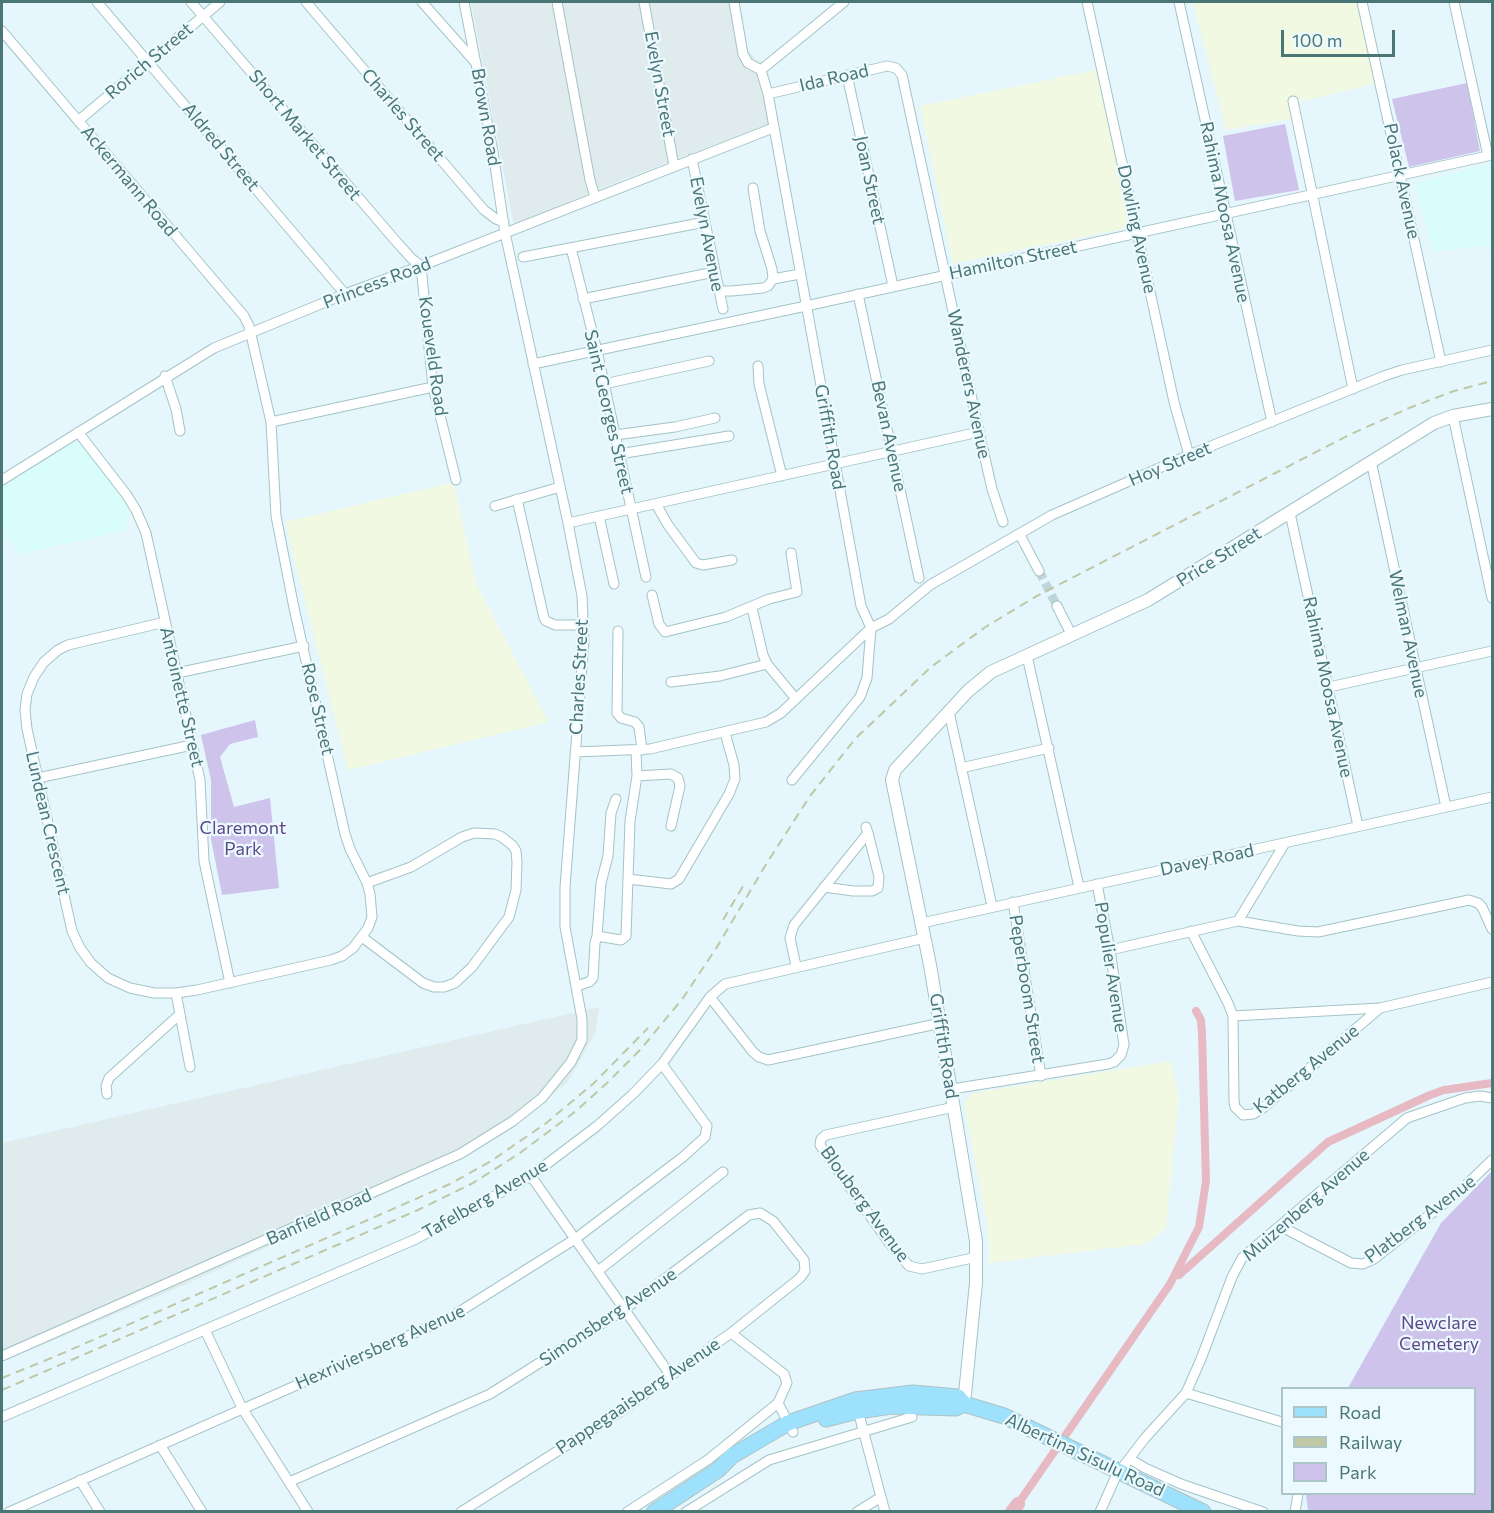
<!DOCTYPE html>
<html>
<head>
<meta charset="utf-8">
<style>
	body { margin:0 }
	#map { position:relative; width:1494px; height:1513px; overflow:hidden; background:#e5f6fd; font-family:Commissioner,sans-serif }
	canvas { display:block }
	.frame { position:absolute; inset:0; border:3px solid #4a7676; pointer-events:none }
	.legend { position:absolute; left:1281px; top:1387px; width:195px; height:108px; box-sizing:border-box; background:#ecfaff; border:2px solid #abc5c8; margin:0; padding:8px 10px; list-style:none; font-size:18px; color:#4a7676 }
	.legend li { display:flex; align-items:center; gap:12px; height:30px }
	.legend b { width:30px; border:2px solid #abc5c8 }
	.scale { position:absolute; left:1281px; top:30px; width:114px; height:27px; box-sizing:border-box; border:3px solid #4a7676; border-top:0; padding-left:8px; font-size:18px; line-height:21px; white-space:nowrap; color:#4a7676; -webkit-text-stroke:4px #ecfaff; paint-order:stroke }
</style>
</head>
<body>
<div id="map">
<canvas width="1494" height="1513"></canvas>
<div class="frame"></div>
<ul class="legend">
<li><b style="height:8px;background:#9de1fc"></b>Road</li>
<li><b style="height:8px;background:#c0c7a3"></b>Railway</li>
<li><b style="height:16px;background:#cdc3eb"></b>Park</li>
</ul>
<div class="scale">100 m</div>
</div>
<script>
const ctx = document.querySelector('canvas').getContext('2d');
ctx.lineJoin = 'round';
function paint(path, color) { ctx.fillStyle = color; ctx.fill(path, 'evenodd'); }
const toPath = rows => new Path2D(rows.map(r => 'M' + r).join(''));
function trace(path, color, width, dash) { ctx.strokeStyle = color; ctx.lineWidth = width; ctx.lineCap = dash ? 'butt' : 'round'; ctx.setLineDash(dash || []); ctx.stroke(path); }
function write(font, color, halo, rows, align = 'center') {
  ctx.font = font + ' Commissioner,sans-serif'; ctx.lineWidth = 4.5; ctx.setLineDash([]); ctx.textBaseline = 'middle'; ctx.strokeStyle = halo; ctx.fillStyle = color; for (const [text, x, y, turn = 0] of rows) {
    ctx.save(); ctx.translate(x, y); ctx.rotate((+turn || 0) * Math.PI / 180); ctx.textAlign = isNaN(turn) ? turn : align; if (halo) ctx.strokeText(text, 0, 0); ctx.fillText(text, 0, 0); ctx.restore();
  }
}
const commercial = toPath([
	[1492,163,1492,252,1482,245,1433,252,1415,183],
	[71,441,83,444,129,505,127,518,127,530,20,554,2,530,2,487]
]);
const industrial = toPath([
	[471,2,734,2,740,42,756,60,763,62,771,123,596,190,514,226],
	[599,1007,595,1033,568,1082,506,1132,453,1163,175,1289,2,1362,2,1143]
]);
const education = toPath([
	[1193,2,1360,2,1379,83,1290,104,1293,119,1226,130],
	[1096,70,1132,227,953,264,920,106],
	[454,482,476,584,549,722,348,770,285,522],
	[1170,1061,1179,1095,1166,1229,1146,1244,988,1263,990,1252,986,1219,964,1103,973,1093]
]);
const green = toPath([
	[1467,83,1480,151,1409,167,1392,99],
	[1285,124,1299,190,1235,201,1223,136],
	[255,720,258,737,230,744,220,757,234,807,270,798,279,888,222,895,211,839,211,780,201,735],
	[1492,1171,1492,1511,1308,1511,1306,1494,1474,1494,1474,1388,1348,1388,1441,1223]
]);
const canal = toPath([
	[1179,1275,1328,1142,1430,1095,1444,1090,1492,1083],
	[1018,1504,1170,1284,1199,1227,1206,1181,1202,1034,1201,1020,1196,1011]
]);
const river = toPath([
	[1012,1512,1018,1504]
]);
const minorTunnel = toPath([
	[1039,571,1057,606]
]);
const minor = toPath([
	[97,2,345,294],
	[191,2,394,239,411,258,421,266,433,387,456,480],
	[306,2,484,210,496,219,504,222],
	[422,2,476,63],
	[557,2,590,180,595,197],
	[644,2,674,166],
	[734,2,743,54,748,63,761,70],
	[1087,2,1174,402,1189,455],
	[1179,2,1272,422],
	[1362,2,1441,362],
	[1454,2,1488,156],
	[2,31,244,316,249,326,271,422,276,516,294,608,345,834,350,849,367,883,370,894,372,917,368,928,353,948,342,956,331,960,197,990,176,993,154,993,130,988,108,978,91,963,80,948,72,931,27,729,25,710,27,694,34,677,44,662,58,650,68,645,165,622],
	[761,70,768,94,861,606,871,628,867,678,860,697,792,780],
	[761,70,844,2],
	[847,75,893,286],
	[768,94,887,66,896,68,902,75,979,432,992,489,1003,522],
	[1293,101,1353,389],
	[78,121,220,2],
	[692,159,723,309],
	[571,248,597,351,646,577],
	[523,257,705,222],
	[773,279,800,274],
	[719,291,732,291,763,288,768,286,773,279,772,269,760,231,753,188],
	[858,294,919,578],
	[583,299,714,272],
	[533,364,806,306,1492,155],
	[758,366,759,384,782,476],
	[165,376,176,409,180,431],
	[604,384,709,361],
	[1453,416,1492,598],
	[271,422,433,387],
	[78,432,126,494,136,510,146,533,200,780,204,861,230,983],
	[615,435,675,427,715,418],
	[619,454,729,436],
	[1371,461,1446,807],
	[2,480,214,348,345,294,421,266,773,128],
	[517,499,544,618,546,621,555,625,584,625],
	[656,504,668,525,696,563,703,565,732,560],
	[495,506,560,487],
	[1290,513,1358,826],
	[599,516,614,584],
	[568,523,979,432],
	[1020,535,1039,571],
	[652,595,659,624,665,632,726,617,769,599,797,592,791,553],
	[1057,606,1072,636],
	[752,608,763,655,767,664,796,699],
	[618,631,617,713,621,718,635,722,639,727,642,750],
	[1027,656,1079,887],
	[177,673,304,646],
	[671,682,720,676,767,664],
	[1329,687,1492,651],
	[949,712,992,906],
	[575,752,650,749,766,722,781,713,871,628,889,619,930,585,1052,515,1189,455,1384,376,1402,370,1492,350],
	[961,768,1049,748],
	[637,776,671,774,678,778,680,786,671,826],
	[38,778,192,745],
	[628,879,671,884,679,879,729,794,735,779,734,765,725,733],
	[824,887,853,891,872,891,878,888,879,877,868,833],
	[1013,902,1041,1076],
	[1238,921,1285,843],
	[922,923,1492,797],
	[1191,931,1228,1003,1233,1016,1234,1101,1235,1107,1243,1115,1253,1114,1264,1107,1380,1008],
	[597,936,601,883,608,856,611,813,616,799],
	[362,937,423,983,434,987,444,987,455,983,472,967,509,917,516,890,517,862,516,851,513,846,502,837,495,834,474,833,462,837,411,867,367,883],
	[1110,950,1238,921,1298,931,1318,932,1469,900,1478,903,1482,907,1492,929],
	[796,966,790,938,794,925,868,833,866,827],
	[576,986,589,982,593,978,595,943,597,936,621,940,626,936,630,821,637,776,636,751],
	[176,993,190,1067],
	[710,997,753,1052,759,1057,768,1060,941,1023],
	[1233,1016,1380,1008,1492,982],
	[952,1089,1108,1064,1114,1062,1121,1055,1124,1045,1110,950,1097,884],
	[107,1094,106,1086,109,1078,179,1015],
	[954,1107,826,1135,821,1139,820,1145,890,1244,909,1266,922,1269,977,1257],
	[531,1176,671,1376],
	[1280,1226,1351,1263,1363,1264,1374,1259,1461,1190,1492,1160],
	[598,1271,723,1172],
	[205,1330,242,1408,308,1512],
	[2,1356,460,1154,513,1121,542,1098,571,1062,582,1040,582,1019,565,927,565,887,584,641,582,596,568,523,505,233,493,152,464,2],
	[1186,1393,1282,1422],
	[778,1403,793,1432],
	[857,1407,885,1512],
	[2,1417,416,1239,531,1176,597,1126,633,1094,662,1064,710,997,725,984,925,938],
	[160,1445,202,1512],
	[1130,1459,1145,1468,1181,1484,1263,1512],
	[80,1480,100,1512],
	[289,1482,490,1394,625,1309,749,1215,760,1213,773,1221,804,1260,805,1271,800,1278,731,1333,621,1411,461,1512],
	[9,1512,451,1317,575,1239,683,1157,705,1137,707,1126,662,1064],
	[627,1512,709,1459,778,1403,787,1383,784,1374,731,1333],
	[686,1512,769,1460,912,1417],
	[857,1512,881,1497],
	[1100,1512,1116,1476,1145,1438,1186,1393,1201,1359,1232,1277,1242,1258,1407,1118,1465,1098,1480,1096,1492,1098],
	[1295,1512,1298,1494]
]);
const tertiary = toPath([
	[964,1404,976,1283,976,1241,930,965,892,780,895,770,968,691,991,672,1148,600,1434,423,1453,416,1492,409]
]);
const primary = toPath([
	[826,1419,858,1411,891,1406,956,1408,964,1404],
	[654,1512,718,1470,732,1456,788,1423,855,1400,913,1393,958,1397,964,1404,1004,1416,1203,1512]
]);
const rail = toPath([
	[723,920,746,881],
	[2,1378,54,1357,450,1184,491,1161,545,1124,594,1083,648,1028],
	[2,1390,418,1210,473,1183,520,1153,576,1111,608,1082,641,1049,683,998,717,947,765,866,810,796,855,739,931,667,984,628,1035,597,1349,435,1409,408,1454,391,1492,381]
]);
const streetNames = [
	["Rorich Street",149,61,-40],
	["Ida Road",834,78,-13],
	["Evelyn Street",660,84,80],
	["Charles Street",403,115,49],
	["Brown Road",486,117,80],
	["Short Market Street",305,135,50],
	["Aldred Street",221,147,50],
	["Joan Street",870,180,78],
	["Ackermann Road",129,181,50],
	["Polack Avenue",1402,181,78],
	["Rahima Moosa Avenue",1225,212,78],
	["Dowling Avenue",1137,229,78],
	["Evelyn Avenue",707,234,79],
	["Hamilton Street",1013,260,-12],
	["Princess Road",377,283,-21],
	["Koueveld Road",433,356,82],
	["Wanderers Avenue",969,384,78],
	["Saint Georges Street",609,412,77],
	["Bevan Avenue",889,436,78],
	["Griffith Road",830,437,80],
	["Hoy Street",1170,464,-23],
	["Price Street",1219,557,-32],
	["Welman Avenue",1408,634,78],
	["Charles Street",579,677,-87],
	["Rahima Moosa Avenue",1328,687,78],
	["Antoinette Street",182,697,77],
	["Rose Street",318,709,77],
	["Lundean Crescent",48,823,77],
	["Davey Road",1207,860,-12],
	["Populier Avenue",1111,967,81],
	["Peperboom Street",1027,989,81],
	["Griffith Road",944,1046,81],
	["Katberg Avenue",1306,1069,-39],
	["Tafelberg Avenue",485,1199,-30],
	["Blouberg Avenue",865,1204,54],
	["Muizenberg Avenue",1306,1205,-41],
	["Banfield Road",319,1217,-24],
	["Platberg Avenue",1420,1219,-37],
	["Simonsberg Avenue",608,1317,-34],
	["Hexriviersberg Avenue",380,1347,-24],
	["Pappegaaisberg Avenue",638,1396,-34],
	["Albertina Sisulu Road",1085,1455,25]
];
const parkNames = [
	["Claremont",243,828],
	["Park",243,849],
	["Newclare",1439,1323],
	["Cemetery",1439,1344]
];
paint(commercial, '#d9fdfb');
paint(industrial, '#dfebec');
paint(education, '#f2f9e2');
paint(green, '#cdc3eb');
trace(canal, '#e7b9c2', 8);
trace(river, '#e7b9c2', 14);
trace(minorTunnel, '#bed6db', 9, [9, 4.5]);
trace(minor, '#a3c4c7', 11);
trace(tertiary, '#a3c4c7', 14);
trace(primary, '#afc3c3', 17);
trace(minor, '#fff', 9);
trace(tertiary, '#fff', 12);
trace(primary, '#9de1fc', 15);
trace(rail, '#c0c7a3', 2, [9, 6]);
write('18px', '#4a7676', '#ecfaff', streetNames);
write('18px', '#5e4788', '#ecfaff', parkNames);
</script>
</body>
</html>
